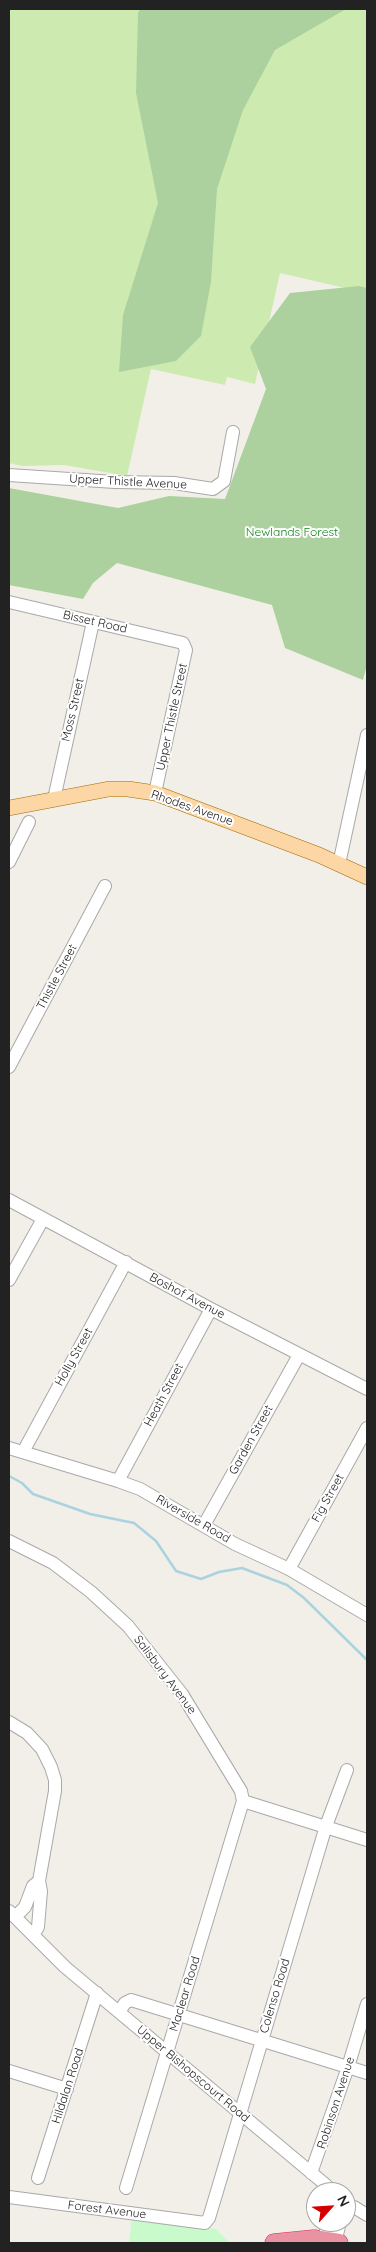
<!DOCTYPE html>
<html>
<head>
<meta charset="utf-8">
<style>
	body { margin:0 }
	#map { position:relative; width:376px; height:2252px; overflow:hidden; background:#f2efe9; font-family:Quicksand,sans-serif }
	canvas { display:block }
	.frame { position:absolute; inset:0; border:10px solid #222; pointer-events:none }
	.north { position:absolute; left:306px; top:2182px; width:50px; height:50px; box-sizing:border-box; background:#fff; border:1px solid #a7a7a7; border-radius:50%; rotate:64deg; font-size:14px; font-weight:700; line-height:20px; text-align:center; color:#222 }
	.north::after { content:''; display:block; margin:auto; width:18px; height:22px; background:#d40000; clip-path:polygon(50% 0,100% 100%,50% 72%,0 100%) }
</style>
</head>
<body>
<div id="map">
<canvas width="376" height="2252"></canvas>
<div class="frame"></div>
<div class="north">N</div>
</div>
<script>
const ctx = document.querySelector('canvas').getContext('2d');
ctx.lineJoin = 'round';
function paint(path, color) { ctx.fillStyle = color; ctx.fill(path, 'evenodd'); }
const toPath = rows => new Path2D(rows.map(r => 'M' + r).join(''));
function trace(path, color, width, dash) { ctx.strokeStyle = color; ctx.lineWidth = width; ctx.lineCap = dash ? 'butt' : 'round'; ctx.setLineDash(dash || []); ctx.stroke(path); }
function write(font, color, halo, rows, align = 'center') {
  ctx.font = font + ' Quicksand,sans-serif'; ctx.lineWidth = 4; ctx.setLineDash([]); ctx.textBaseline = 'middle'; ctx.strokeStyle = halo; ctx.fillStyle = color; for (const [text, x, y, turn = 0] of rows) {
    ctx.save(); ctx.translate(x, y); ctx.rotate((+turn || 0) * Math.PI / 180); ctx.textAlign = isNaN(turn) ? turn : align; if (halo) ctx.strokeText(text, 0, 0); ctx.fillText(text, 0, 0); ctx.restore();
  }
}
const grass = toPath([
	[9,9,367,9,367,293,280,273,255,384,227,377,225,385,151,369,127,476,64,465,22,466,9,463]
]);
const forest = toPath([
	[140,9,346,9,275,50,243,110,217,189,211,282,201,336,176,361,119,372,123,315,158,203,136,93,138,13],
	[359,286,367,288,367,665,363,680,285,648,272,605,117,563,93,583,83,599,9,585,9,488,118,508,169,496,225,499,266,389,250,347,290,293]
]);
const park = toPath([
	[132,2217,216,2229,230,2243,129,2243]
]);
const stream = toPath([
	[9,1476,22,1483,33,1494,90,1514,134,1523,156,1541,176,1571,201,1579,219,1572,242,1568,287,1585,304,1598,367,1660]
]);
const minor = toPath([
	[9,475,115,482,174,483,213,489,224,481,233,432],
	[9,602,183,643,186,650,155,793],
	[54,799,93,622],
	[9,862,29,822],
	[339,864,367,735],
	[9,1067,105,886],
	[9,1200,211,1309,367,1389],
	[9,1280,43,1219],
	[9,1448,118,1481,140,1489,235,1544,289,1569,367,1615],
	[23,1452,126,1262],
	[118,1481,211,1309],
	[204,1525,299,1355],
	[9,1541,53,1563,91,1592,128,1626,182,1694,241,1791,243,1801,126,2188],
	[289,1569,367,1428],
	[9,1722,27,1733,42,1749,51,1767,55,1780,55,1791,39,1881,41,1891,38,1927,33,1935],
	[243,1801,367,1840],
	[9,1911,65,1967,326,2185,331,2192],
	[15,1917,25,1907,33,1886,39,1881],
	[119,2012,125,2003,131,2000,367,2073],
	[9,2071,67,2089],
	[311,2173,348,2067,367,2004],
	[38,2178,97,1993],
	[9,2197,205,2223,209,2218,326,1826,347,1770],
	[354,2207,367,2215],
	[323,2243,328,2222],
	[335,2243,340,2222]
]);
const major = toPath([
	[9,808,109,789,128,789,155,793,319,855,367,877]
]);
const highway = toPath([
	[274,2243,314,2239,339,2243]
]);
const streetNames = [
	["Upper Thistle Avenue",128,482,3],
	["Bisset Road",95,622,13],
	["Moss Street",73,710,-77],
	["Upper Thistle Street",172,717,-78],
	["Rhodes Avenue",192,808,19],
	["Thistle Street",57,977,-62],
	["Boshof Avenue",187,1296,28],
	["Holly Street",74,1357,-61],
	["Heath Street",164,1395,-62],
	["Garden Street",251,1440,-61],
	["Fig Street",328,1498,-61],
	["Riverside Road",193,1519,30],
	["Salisbury Avenue",165,1675,53],
	["Maclear Road",185,1994,-73],
	["Colenso Road",275,1996,-73],
	["Upper Bishopscourt Road",193,2074,40],
	["Hildalan Road",68,2086,-72],
	["Robinson Avenue",336,2103,-72],
	["Forest Avenue",107,2210,7]
];
const parkNames = [
	["Newlands Forest",292,532]
];
paint(grass, '#cdebb0');
paint(forest, '#add19e');
paint(park, '#c8facc');
trace(stream, '#aad3df', 2.5);
trace(minor, '#a9a9a9', 14);
trace(major, '#a06b00', 16);
trace(highway, '#dc2a67', 19);
trace(minor, '#fff', 12);
trace(major, '#fcd6a4', 15);
trace(highway, '#e892a2', 18);
write('12px', '#222', '#fff', streetNames);
write('12px', '#0c8416', '#fff', parkNames);
</script>
</body>
</html>
